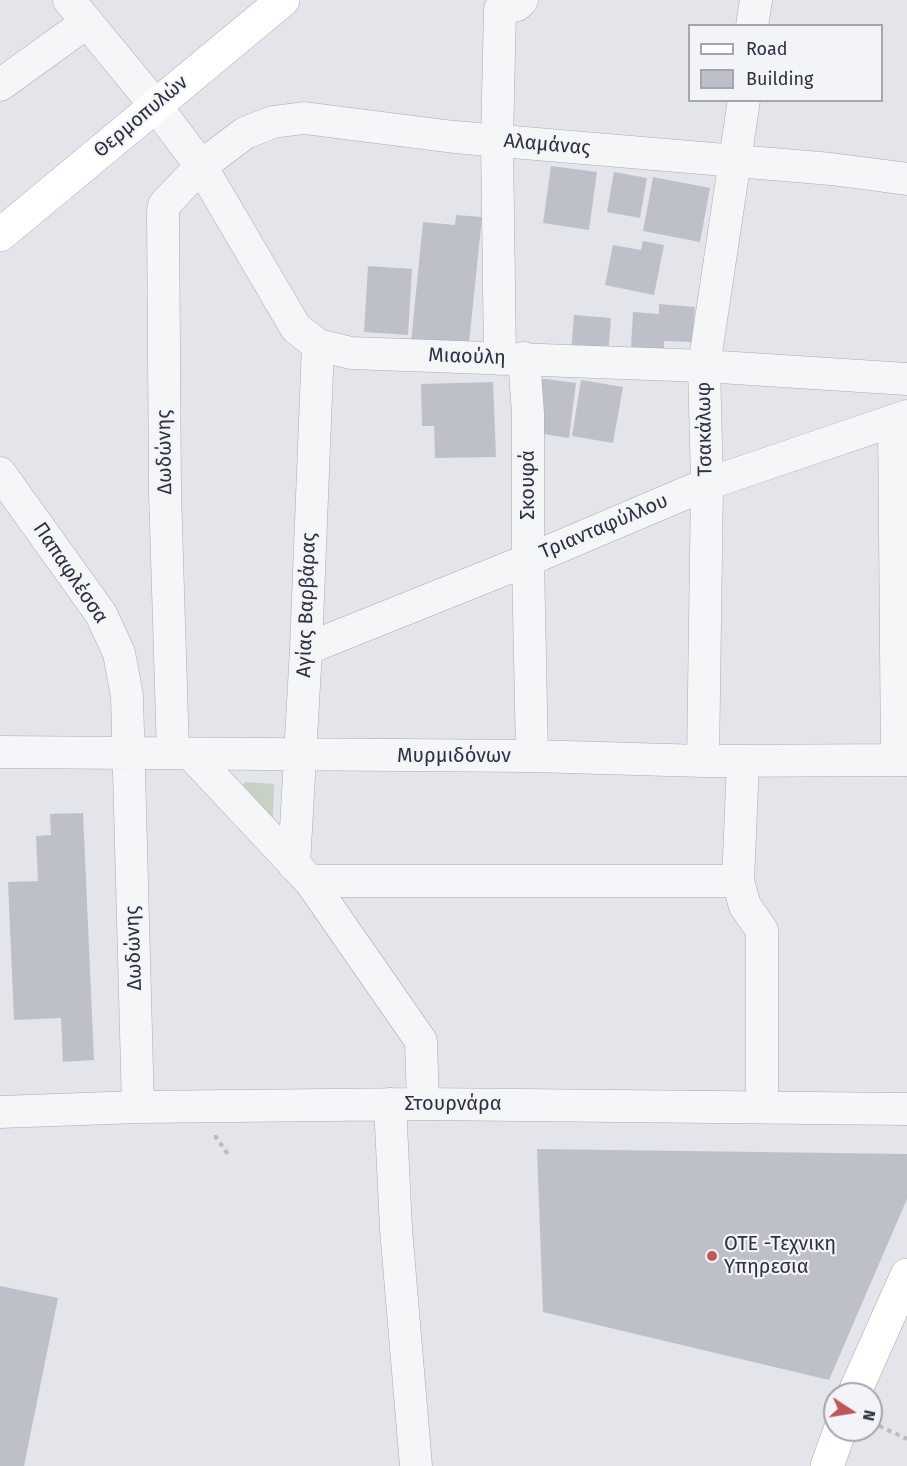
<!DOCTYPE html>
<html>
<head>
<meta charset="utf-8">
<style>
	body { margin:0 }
	#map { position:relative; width:907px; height:1466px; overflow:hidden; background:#e3e5ea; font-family:"Fira Sans",sans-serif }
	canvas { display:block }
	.legend { position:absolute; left:688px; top:24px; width:195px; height:78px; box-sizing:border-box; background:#f2f4f7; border:2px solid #a3a6ae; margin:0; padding:8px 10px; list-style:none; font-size:18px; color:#2d3140 }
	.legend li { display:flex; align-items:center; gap:12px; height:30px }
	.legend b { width:30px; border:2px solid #a3a6ae }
	.north { position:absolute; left:823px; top:1382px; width:60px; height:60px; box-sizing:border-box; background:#f2f4f7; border:2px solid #a3a6ae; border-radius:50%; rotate:102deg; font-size:16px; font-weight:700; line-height:24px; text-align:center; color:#2d3140 }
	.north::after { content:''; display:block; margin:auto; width:21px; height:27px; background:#c05659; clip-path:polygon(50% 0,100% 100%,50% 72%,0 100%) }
</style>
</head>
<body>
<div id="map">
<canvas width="907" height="1466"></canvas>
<ul class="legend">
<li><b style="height:8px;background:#fff"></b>Road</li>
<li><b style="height:16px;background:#bec0c9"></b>Building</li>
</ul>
<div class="north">N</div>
</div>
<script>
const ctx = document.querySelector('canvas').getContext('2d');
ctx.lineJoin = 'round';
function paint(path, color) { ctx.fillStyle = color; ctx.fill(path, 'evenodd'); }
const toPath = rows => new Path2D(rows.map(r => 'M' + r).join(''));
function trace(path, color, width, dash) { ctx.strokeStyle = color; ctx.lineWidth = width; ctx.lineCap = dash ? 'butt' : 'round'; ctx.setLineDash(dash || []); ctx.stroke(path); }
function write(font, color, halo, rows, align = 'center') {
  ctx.font = font + ' "Fira Sans",sans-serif'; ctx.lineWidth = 4.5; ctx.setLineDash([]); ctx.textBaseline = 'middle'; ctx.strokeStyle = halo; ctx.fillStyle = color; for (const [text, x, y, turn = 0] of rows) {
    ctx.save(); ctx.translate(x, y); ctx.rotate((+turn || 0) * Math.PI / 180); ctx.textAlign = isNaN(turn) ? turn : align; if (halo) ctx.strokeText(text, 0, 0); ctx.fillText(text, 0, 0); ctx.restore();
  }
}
const green = toPath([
	[245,782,274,784,273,817,270,819,243,785]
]);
const building = toPath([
	[551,166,597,172,589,230,543,223],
	[614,172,647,178,640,218,607,212],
	[653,177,710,188,700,242,643,231],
	[456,215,482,217,469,343,445,340,444,345,411,342,423,222,455,225],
	[643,241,664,245,654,295,605,285,613,245,641,250],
	[368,266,412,269,408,335,364,332],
	[659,304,695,307,692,342,664,341,664,350,631,348,633,312,659,314],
	[574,315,611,318,608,356,571,353],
	[538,378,576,383,569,438,530,432],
	[581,380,623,387,613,443,572,436],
	[493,382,496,457,435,458,434,426,422,426,421,384],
	[83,813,94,1060,63,1062,61,1018,14,1020,8,882,38,881,36,836,51,835,50,814],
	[537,1149,907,1154,907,1199,829,1380,543,1312],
	[0,1286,58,1298,24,1466,0,1466]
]);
const path = toPath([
	[214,1137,216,1137,229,1156],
	[871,1422,907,1439]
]);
const minor = toPath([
	[69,0,155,105,201,166,296,328,318,345,351,353,704,366,907,379],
	[752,26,756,0],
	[0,85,86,23],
	[524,358,528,414,528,560,532,756],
	[500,359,497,141,500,9,517,5,522,0],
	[894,420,897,760],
	[0,473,101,614,119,653,127,696,138,1107],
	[306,649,528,560,707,484,907,416],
	[0,752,532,756,703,761,907,760],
	[173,753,165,492,163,212,164,205,201,166,245,133,273,122,304,118,454,137,831,169,907,179],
	[191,754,310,881,421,1041,423,1104],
	[703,761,707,484,704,366,744,100],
	[743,762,738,881,745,906,762,930,762,1107],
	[294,865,306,649,318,345],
	[310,881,738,881],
	[390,1104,396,1229,416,1466],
	[0,1112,138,1107,423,1104,907,1109]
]);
const major = toPath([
	[0,235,283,0],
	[854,1394,907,1275],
	[827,1466,840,1430]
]);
const markers = [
	[712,1256,6,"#c05659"]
];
const streetNames = [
	["Θερμοπυλών",141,117,-40],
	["Αλαμάνας",547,145,5],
	["Μιαούλη",467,357,2],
	["Τσακάλωφ",705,429,-91],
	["Δωδώνης",165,452,-91],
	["Σκουφά",528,485,-90],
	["Τριανταφύλλου",604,527,-23],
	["Παπαφλέσσα",70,573,56],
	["Αγίας Βαρβάρας",307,605,-88],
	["Μυρμιδόνων",454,756],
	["Δωδώνης",134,948,-92],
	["Στουρνάρα",453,1104]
];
const poiNames = [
	["ΟΤΕ -Τεχνικη",724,1244],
	["Υπηρεσια",724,1267]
];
paint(green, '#c7d2c5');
paint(building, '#bec0c9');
trace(minor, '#a9abb4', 33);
trace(major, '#a3a8b4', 34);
trace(path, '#b9bbc1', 4, [4.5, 4.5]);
trace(minor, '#f5f6f8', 32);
trace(major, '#fff', 33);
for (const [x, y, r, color] of markers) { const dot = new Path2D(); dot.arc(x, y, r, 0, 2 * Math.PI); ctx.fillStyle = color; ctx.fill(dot); trace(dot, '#f2f4f7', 2); }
write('20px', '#2d3140', '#f2f4f7', streetNames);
write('20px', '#2d3140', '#f2f4f7', poiNames, 'left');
</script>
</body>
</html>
